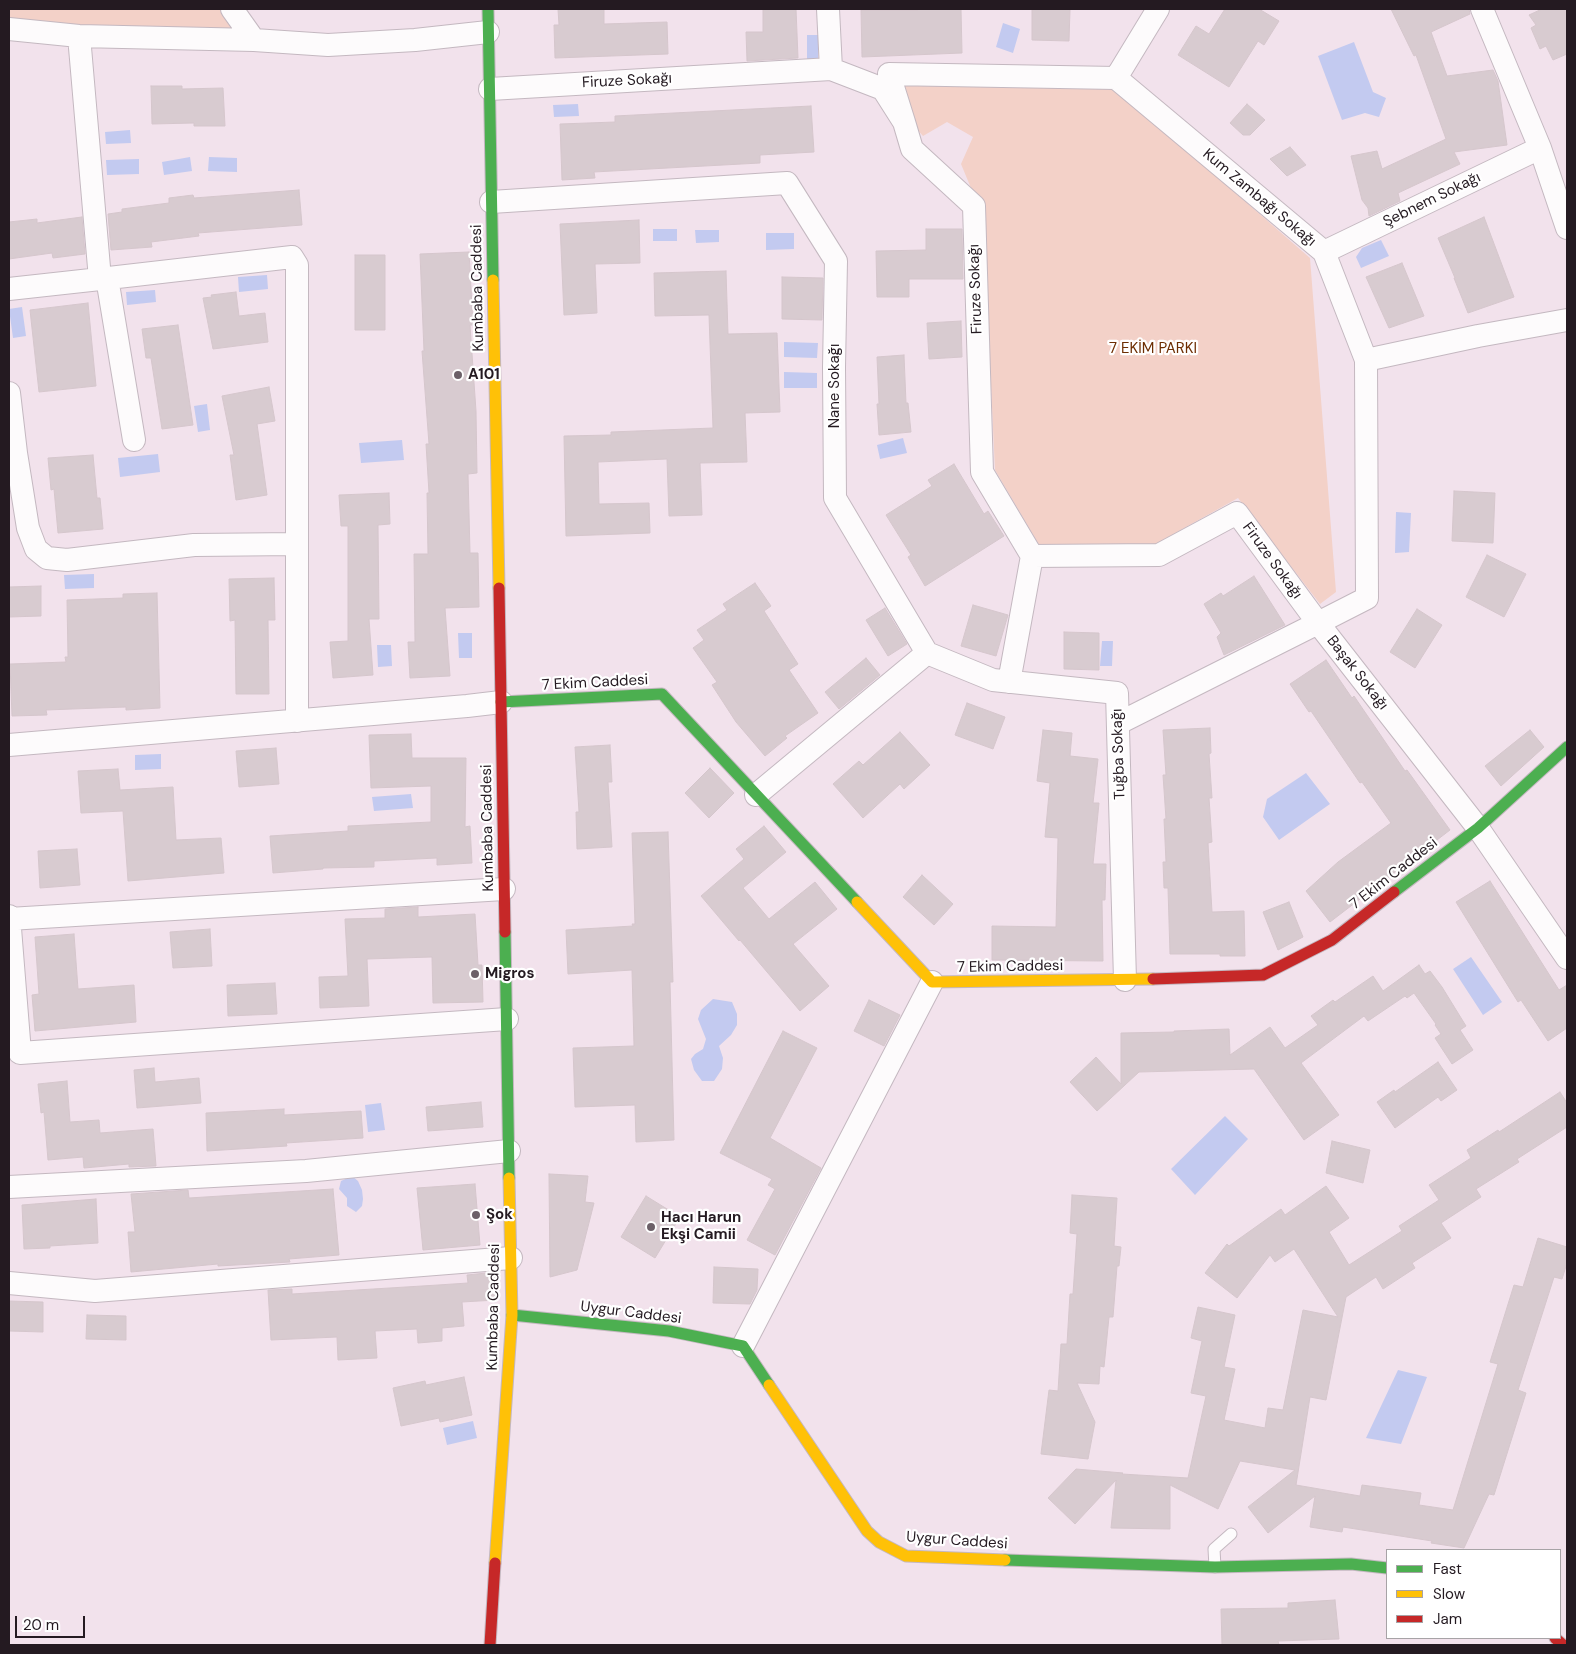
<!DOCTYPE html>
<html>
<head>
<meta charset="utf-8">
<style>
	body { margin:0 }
	#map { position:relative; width:1576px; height:1654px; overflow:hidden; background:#f2e2ec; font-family:"DM Sans",sans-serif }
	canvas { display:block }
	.frame { position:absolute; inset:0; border:10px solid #241a21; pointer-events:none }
	.legend { position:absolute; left:1386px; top:1549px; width:175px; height:90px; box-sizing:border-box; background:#fff; border:1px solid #a7a3a6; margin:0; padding:6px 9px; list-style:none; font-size:15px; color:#241a21 }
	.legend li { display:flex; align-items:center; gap:10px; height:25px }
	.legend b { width:25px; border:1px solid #a7a3a6 }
	.scale { position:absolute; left:15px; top:1616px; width:70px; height:22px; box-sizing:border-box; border:2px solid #241a21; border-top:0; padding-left:6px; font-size:15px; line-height:18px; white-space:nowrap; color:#241a21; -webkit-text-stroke:4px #fff; paint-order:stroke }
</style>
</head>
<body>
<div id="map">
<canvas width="1576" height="1654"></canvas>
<div class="frame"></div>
<ul class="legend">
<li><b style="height:6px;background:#4caf50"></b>Fast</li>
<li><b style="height:6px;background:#ffc107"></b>Slow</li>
<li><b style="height:6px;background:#c62828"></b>Jam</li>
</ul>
<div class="scale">20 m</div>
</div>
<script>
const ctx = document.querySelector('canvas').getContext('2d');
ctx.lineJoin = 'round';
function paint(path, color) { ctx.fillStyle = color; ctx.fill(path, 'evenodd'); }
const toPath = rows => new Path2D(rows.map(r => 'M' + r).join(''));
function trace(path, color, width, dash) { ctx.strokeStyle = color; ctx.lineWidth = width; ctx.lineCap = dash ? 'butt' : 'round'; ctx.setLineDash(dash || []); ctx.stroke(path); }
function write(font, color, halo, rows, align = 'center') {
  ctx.font = font + ' "DM Sans",sans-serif'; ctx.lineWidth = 4.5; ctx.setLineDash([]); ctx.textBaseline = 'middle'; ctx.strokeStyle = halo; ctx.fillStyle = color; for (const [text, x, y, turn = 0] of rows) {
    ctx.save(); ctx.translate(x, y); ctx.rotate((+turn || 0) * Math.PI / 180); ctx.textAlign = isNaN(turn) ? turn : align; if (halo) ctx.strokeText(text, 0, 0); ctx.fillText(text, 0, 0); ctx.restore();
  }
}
const green = toPath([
	[9,9,232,9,254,40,9,29],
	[898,83,1113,86,1310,258,1336,592,1320,604,1238,498,1152,546,1039,545,995,470,983,217,961,164,973,137,947,122,923,136,903,114]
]);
const water = toPath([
	[1003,23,1020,29,1013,53,996,47],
	[807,35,818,35,818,60,807,60],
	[1354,42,1373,92,1386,98,1379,117,1365,113,1342,120,1318,56],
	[578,104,579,116,554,117,553,105],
	[130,130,131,143,106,144,105,132],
	[190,157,192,171,164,175,162,162],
	[209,157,237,158,237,172,208,171],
	[139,159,139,174,107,175,106,160],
	[653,229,677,229,677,241,653,241],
	[695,230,719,230,719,242,696,243],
	[766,233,794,233,794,249,766,250],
	[1381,240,1389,256,1361,268,1356,257,1362,248],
	[267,275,268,289,239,292,238,277],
	[155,290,156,302,127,305,126,292],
	[22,307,26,336,13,338,9,309],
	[784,342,818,343,817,358,784,357],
	[784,372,817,373,817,388,784,388],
	[207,404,210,430,198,432,194,406],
	[903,438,907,453,880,459,877,445],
	[402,440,404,460,361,463,359,443],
	[158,454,160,472,120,477,118,458],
	[1396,512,1411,513,1409,552,1395,553],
	[94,574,94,588,65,589,64,575],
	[458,633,472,633,472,658,459,658],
	[1102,641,1113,641,1112,666,1100,666],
	[377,645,391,645,392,666,378,667],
	[161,754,161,769,135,770,135,755],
	[1306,773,1330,804,1279,840,1263,817,1267,799],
	[411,794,413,808,374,811,372,797],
	[1471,957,1502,1002,1483,1015,1453,969],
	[713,999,732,1002,737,1014,737,1025,731,1035,719,1046,723,1058,722,1069,714,1081,702,1081,694,1070,691,1059,695,1054,703,1049,706,1039,698,1019,701,1010],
	[381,1103,385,1130,368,1132,365,1105],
	[1225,1116,1248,1139,1195,1195,1171,1169],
	[352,1176,358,1181,362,1190,363,1199,362,1206,356,1212,347,1206,347,1198,339,1189,341,1181],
	[1398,1370,1427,1377,1401,1444,1366,1438],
	[473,1421,477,1438,447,1445,443,1428]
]);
const building = toPath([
	[558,9,604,9,604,24,667,22,668,54,555,58,554,25,559,25,558,9],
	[763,9,796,9,798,58,747,61,746,32,763,32,763,9],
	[918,9,961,9,962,53,862,57,861,10,918,10,918,9],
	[1032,9,1070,9,1069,41,1032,40,1032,9],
	[1225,9,1259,9,1279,21,1264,45,1258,41,1229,87,1178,55,1196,26,1209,34,1225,9],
	[1391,9,1469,9,1470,14,1431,32,1447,76,1493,70,1498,81,1507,145,1454,152,1460,164,1398,193,1400,201,1369,216,1368,208,1362,200,1351,156,1377,151,1382,169,1446,139,1416,55,1414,56,1391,9],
	[1542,9,1567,9,1567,54,1553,60,1546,46,1540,49,1531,28,1536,25,1529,15,1542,9],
	[151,86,182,86,182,89,223,88,225,126,194,126,194,123,152,124,151,86],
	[1247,104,1265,120,1250,135,1243,135,1230,123,1247,104],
	[811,106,814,152,760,155,760,163,594,172,595,178,562,180,560,124,615,122,615,116,811,106],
	[1290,147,1306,165,1287,176,1270,159,1290,147],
	[299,190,302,225,198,233,199,236,151,242,152,247,111,250,108,214,122,212,122,209,169,203,169,198,193,195,194,198,299,190],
	[82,217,85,254,53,258,52,253,9,259,9,222,37,219,37,223,82,217],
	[1484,217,1514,297,1468,313,1454,278,1455,278,1438,238,1484,217],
	[639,220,640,263,595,264,597,313,564,315,560,224,639,220],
	[926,229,962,229,963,279,909,279,909,297,877,297,876,251,926,250,926,229],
	[469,252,473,325,470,325,476,411,477,473,468,474,470,553,478,553,479,607,445,608,450,676,410,678,408,642,415,642,414,554,428,554,427,493,429,493,426,444,429,444,422,351,424,351,420,254,469,252],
	[355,255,385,255,385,330,355,330,355,255],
	[1402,263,1424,316,1389,328,1366,277,1402,263],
	[726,271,728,334,777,333,780,412,745,413,747,462,700,463,702,515,669,516,667,459,598,462,599,504,649,503,650,533,566,536,564,436,611,435,611,432,713,428,709,315,655,316,654,273,726,271],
	[782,277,823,278,822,320,782,319,782,277],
	[236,292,239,316,265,313,268,342,213,349,203,298,212,297,211,295,236,292],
	[88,303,96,386,39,392,30,310,88,303],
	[961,321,962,357,929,359,927,323,961,321],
	[178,325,193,425,162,429,151,358,146,358,142,329,178,325],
	[904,355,906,403,908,403,911,432,879,435,877,404,879,404,877,357,904,355],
	[269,387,275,421,257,424,267,495,236,500,230,455,234,455,222,396,269,387],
	[93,455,97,498,100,498,103,529,58,533,54,489,51,490,48,458,93,455],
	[954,464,984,514,988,511,1004,536,925,586,908,557,911,555,886,515,932,486,928,480,954,464],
	[1454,491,1495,493,1493,543,1452,541,1454,491],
	[389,493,390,524,378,525,379,619,369,619,373,675,333,678,330,642,348,641,348,526,341,526,339,495,389,493],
	[1487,555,1526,574,1504,617,1466,597,1487,555],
	[1254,576,1285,625,1224,655,1217,637,1221,633,1204,604,1221,593,1223,596,1254,576],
	[274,578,275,620,268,620,269,694,236,694,235,620,230,621,229,579,274,578],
	[755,583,771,606,764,611,798,664,789,670,818,713,785,736,787,738,765,756,736,722,712,685,717,682,693,648,704,640,697,630,727,610,723,604,755,583],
	[41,586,41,616,9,617,9,587,41,586],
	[157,593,160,708,126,710,126,707,46,710,47,715,12,716,10,664,66,662,65,657,68,657,67,600,123,598,123,594,157,593],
	[973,605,1008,615,996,656,961,646,973,605],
	[885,608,907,644,888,656,866,620,885,608],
	[1417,609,1442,625,1415,668,1390,652,1417,609],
	[1064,632,1099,633,1099,670,1064,669,1064,632],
	[866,658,880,675,839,709,825,692,866,658],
	[1326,660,1352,698,1354,696,1405,771,1407,770,1450,830,1330,922,1306,891,1338,862,1391,823,1362,782,1360,783,1311,711,1309,712,1290,684,1326,660],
	[967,703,1005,717,993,749,955,735,967,703],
	[1210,728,1211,753,1209,754,1212,798,1209,798,1212,842,1208,843,1212,912,1244,911,1245,956,1220,956,1220,954,1170,954,1168,888,1164,888,1163,862,1166,862,1164,819,1166,819,1163,775,1166,775,1163,730,1210,728],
	[1043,730,1072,733,1070,756,1098,759,1093,803,1099,803,1093,864,1106,864,1105,900,1102,900,1103,961,992,960,992,926,1056,927,1058,838,1045,837,1050,783,1037,781,1043,730],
	[1530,730,1544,747,1501,786,1485,766,1530,730],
	[900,732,930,765,904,789,900,784,863,818,833,784,859,761,863,765,900,732],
	[411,734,412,758,466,758,465,827,470,826,472,863,437,865,437,858,374,861,374,867,323,868,323,869,273,873,270,836,348,831,348,826,431,822,431,786,371,788,369,735,411,734],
	[610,745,612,782,608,782,612,847,577,849,576,812,579,812,575,747,610,745],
	[276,748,279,784,239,787,236,751,276,748],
	[710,768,734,793,709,818,685,793,710,768],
	[118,769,120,790,173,787,176,840,221,838,224,873,128,881,123,811,81,813,78,771,118,769],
	[764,826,786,852,743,888,769,919,815,882,837,909,793,944,829,986,800,1011,740,940,739,941,701,896,744,859,736,849,764,826],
	[668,832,673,982,670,982,674,1140,636,1142,635,1105,575,1107,573,1048,634,1046,632,970,568,974,566,930,633,926,632,924,635,924,632,833,668,832],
	[77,849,80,885,40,888,38,851,77,849],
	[922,875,953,904,934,925,903,897,922,875],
	[1490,881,1559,990,1567,985,1567,1028,1548,1041,1521,1000,1518,1002,1456,902,1490,881],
	[1289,902,1303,937,1278,950,1263,912,1289,902],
	[418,907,418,917,475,914,478,965,482,965,483,1002,433,1003,432,957,367,959,369,1006,320,1008,319,977,348,976,345,919,385,918,385,909,418,907],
	[210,929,212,966,173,968,170,932,210,929],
	[74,934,78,989,134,985,136,1022,35,1031,32,995,39,994,35,937,74,934],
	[1419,965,1425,974,1430,971,1442,987,1466,1026,1460,1030,1473,1050,1452,1064,1435,1038,1441,1034,1435,1025,1436,1024,1414,993,1407,998,1405,996,1368,1021,1364,1016,1301,1063,1339,1115,1304,1140,1254,1069,1139,1072,1097,1111,1070,1082,1096,1057,1121,1084,1121,1033,1174,1032,1174,1031,1229,1029,1230,1055,1270,1027,1285,1048,1318,1025,1311,1016,1333,1000,1335,1002,1373,976,1383,991,1419,965],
	[275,983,277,1014,228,1016,227,985,275,983],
	[869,1000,900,1015,884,1046,854,1031,869,1000],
	[783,1031,817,1048,770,1138,821,1168,775,1255,747,1240,775,1189,768,1185,772,1179,720,1153,783,1031],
	[1438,1062,1457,1090,1441,1101,1438,1097,1395,1128,1377,1102,1394,1090,1395,1092,1438,1062],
	[154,1068,155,1082,199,1078,201,1103,137,1108,134,1070,154,1068],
	[67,1081,70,1122,99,1120,100,1133,153,1129,156,1166,129,1167,129,1164,84,1168,83,1157,48,1160,44,1112,41,1113,38,1084,67,1081],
	[1560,1092,1567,1103,1567,1127,1517,1159,1519,1162,1476,1189,1481,1197,1441,1223,1451,1238,1412,1263,1415,1268,1383,1289,1376,1277,1346,1297,1326,1400,1310,1397,1296,1485,1360,1496,1362,1485,1421,1493,1419,1505,1453,1510,1498,1364,1490,1362,1514,1285,1523,1287,1538,1238,1567,1247,1567,1263,1562,1279,1554,1277,1518,1390,1526,1393,1494,1495,1489,1494,1464,1548,1431,1543,1432,1541,1343,1527,1342,1532,1310,1527,1315,1496,1268,1533,1248,1507,1295,1470,1240,1461,1218,1509,1170,1485,1170,1529,1111,1528,1116,1480,1075,1524,1048,1498,1076,1469,1123,1473,1122,1474,1188,1478,1206,1396,1191,1393,1202,1341,1191,1338,1198,1307,1235,1315,1224,1367,1235,1369,1224,1420,1265,1428,1268,1408,1283,1410,1303,1310,1338,1317,1294,1249,1275,1262,1270,1255,1237,1298,1205,1273,1227,1244,1229,1246,1281,1209,1285,1215,1326,1186,1349,1218,1329,1232,1349,1265,1402,1231,1399,1226,1439,1200,1429,1185,1471,1158,1467,1150,1498,1130,1499,1132,1560,1092],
	[481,1102,483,1127,428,1131,426,1107,481,1102],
	[284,1109,284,1115,361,1111,363,1138,286,1143,287,1146,207,1151,206,1113,284,1109],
	[1332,1141,1370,1150,1363,1183,1326,1173,1332,1141],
	[549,1174,588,1176,585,1202,594,1203,577,1270,550,1277,549,1174],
	[475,1184,480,1245,423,1250,417,1188,475,1184],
	[333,1189,339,1255,289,1259,290,1262,218,1266,218,1264,131,1272,128,1232,135,1232,131,1194,188,1190,189,1198,333,1189],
	[1072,1195,1117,1198,1114,1246,1121,1247,1119,1266,1117,1266,1113,1317,1109,1317,1104,1367,1100,1366,1099,1384,1077,1383,1095,1422,1088,1459,1041,1454,1049,1390,1058,1391,1061,1344,1067,1344,1070,1294,1073,1294,1077,1234,1070,1233,1072,1195],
	[646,1196,680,1217,655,1258,621,1237,646,1196],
	[96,1199,98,1243,50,1246,50,1248,24,1249,22,1205,96,1199],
	[714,1267,758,1269,757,1290,750,1304,713,1303,714,1267],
	[496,1272,496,1300,462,1302,464,1326,442,1328,442,1341,418,1343,417,1329,375,1331,377,1358,338,1360,337,1337,271,1340,268,1290,292,1289,292,1294,438,1285,468,1283,467,1275,496,1272],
	[9,1301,43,1302,43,1332,9,1331,9,1301],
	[87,1315,126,1316,126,1340,86,1339,87,1315],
	[464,1377,472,1415,440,1422,439,1418,401,1426,393,1388,425,1381,426,1385,464,1377],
	[1335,1600,1339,1639,1278,1641,1279,1645,1222,1645,1221,1609,1288,1608,1288,1603,1335,1600]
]);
const lane = toPath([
	[1215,1567,1214,1549,1231,1534]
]);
const street = toPath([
	[232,9,254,40],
	[828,9,831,69],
	[1482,9,1540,148,1567,228],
	[9,29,79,36,254,40,328,45,415,40,488,32],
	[79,36,100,279,292,257,297,265,297,721],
	[1116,78,1158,9],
	[490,89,831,69,883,89,904,122,912,149,974,206,982,472,1032,556,1159,555,1237,513,1318,623,1367,598,1366,360,1324,252,1116,78,889,74,904,122],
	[491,202,787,183,836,261,834,367,835,498,927,653],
	[1324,252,1540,148],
	[107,278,134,440],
	[9,289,100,279],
	[1366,360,1478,336,1567,320],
	[9,393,16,453,28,528,36,549,47,558,67,560,194,545,297,544],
	[927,653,993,680,1117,693,1125,980],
	[1009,682,1032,556],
	[1119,723,1318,623,1478,828,1567,958],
	[9,745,467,706,501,702],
	[756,795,927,653],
	[9,916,20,1053,507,1019],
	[9,919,504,889],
	[9,1187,306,1171,509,1151],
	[9,1283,95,1291,511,1258],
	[743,1346,932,982]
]);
const fast = toPath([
	[488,9,493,280],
	[501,702,662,694,857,902],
	[1394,892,1478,828,1567,747],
	[505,932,509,1178],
	[512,1315,669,1331,743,1346,769,1385],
	[1005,1560,1215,1567,1351,1564,1387,1568]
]);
const slow = toPath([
	[493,280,499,588],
	[857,902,932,982,1153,979],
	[769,1385,867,1531,879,1542,906,1556,1005,1560],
	[495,1563,512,1315,509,1178]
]);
const jam = toPath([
	[499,588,505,932],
	[1153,979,1263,975,1332,940,1394,892],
	[1555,1638,1563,1645],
	[490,1645,495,1563]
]);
const markers = [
	[458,375,5,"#6c6068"],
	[475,974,5,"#6c6068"],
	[476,1215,5,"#6c6068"],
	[651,1227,5,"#6c6068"]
];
const streetNames = [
	["Firuze Sokağı",627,81,-3],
	["Kum Zambağı Sokağı",1259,198,40],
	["Şebnem Sokağı",1432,200,-26],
	["Kumbaba Caddesi",478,288,-91],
	["Firuze Sokağı",976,289,-92],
	["Nane Sokağı",835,386,-90],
	["Firuze Sokağı",1272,561,54],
	["Başak Sokağı",1357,673,52],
	["7 Ekim Caddesi",595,683,-3],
	["Tuğba Sokağı",1119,754,-92],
	["Kumbaba Caddesi",488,828,-91],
	["7 Ekim Caddesi",1394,874,-38],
	["7 Ekim Caddesi",1010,967,-1],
	["Kumbaba Caddesi",494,1307,-89],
	["Uygur Caddesi",631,1313,7],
	["Uygur Caddesi",957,1541,4]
];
const parkNames = [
	["7 EKİM PARKI",1153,349]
];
const poiNames = [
	["A101",468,375],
	["Migros",485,974],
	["Şok",486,1215],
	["Hacı Harun",661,1218],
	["Ekşi Camii",661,1235]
];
paint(green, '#f3d1c8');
paint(water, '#c3caf0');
paint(building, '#d8cbd0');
trace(building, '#d5c6cc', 1);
trace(lane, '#c4b8c0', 13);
trace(street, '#c4b8c0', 24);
trace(fast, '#c4b8c0', 13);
trace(slow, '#c4b8c0', 13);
trace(jam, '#c4b8c0', 13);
trace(lane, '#fdfbfc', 11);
trace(street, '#fdfbfc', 22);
trace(fast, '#4caf50', 11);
trace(slow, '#ffc107', 11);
trace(jam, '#c62828', 11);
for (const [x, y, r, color] of markers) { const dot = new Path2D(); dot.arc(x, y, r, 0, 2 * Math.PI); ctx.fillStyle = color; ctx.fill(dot); trace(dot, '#fff', 2); }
write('15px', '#241a21', '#fff', streetNames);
write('15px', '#6d2e03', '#fff', parkNames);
write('bold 15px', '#241a21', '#fff', poiNames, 'left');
</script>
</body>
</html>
